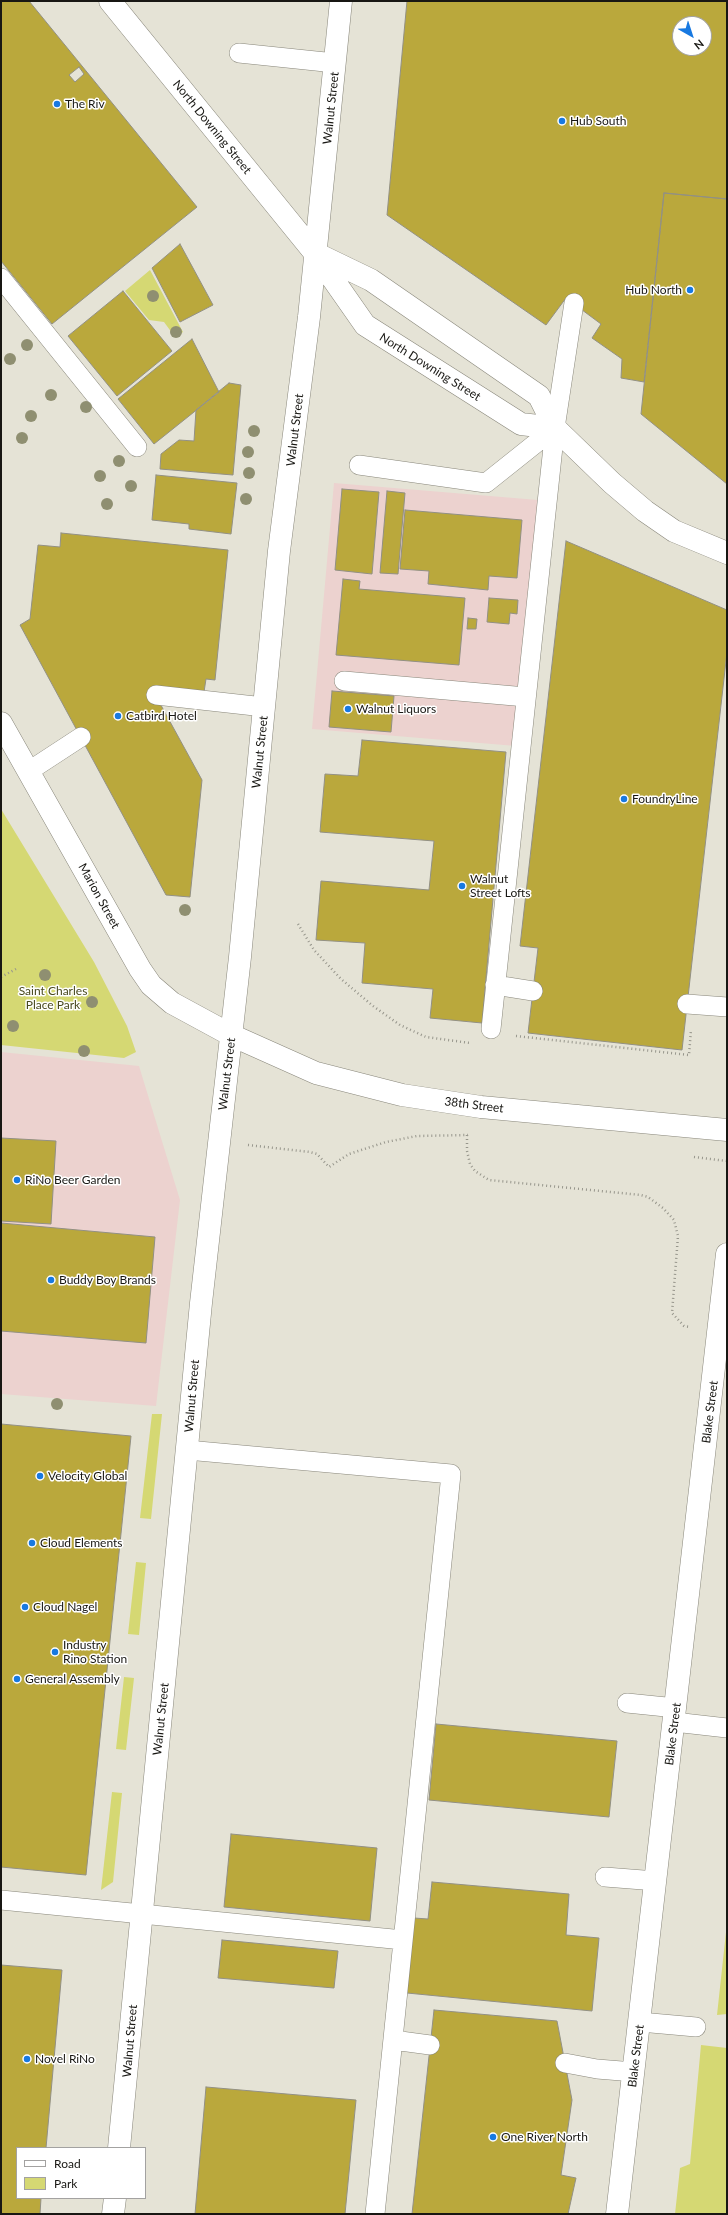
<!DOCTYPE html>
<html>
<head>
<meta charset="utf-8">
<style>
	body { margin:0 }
	#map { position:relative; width:728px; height:2215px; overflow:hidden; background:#e5e3d6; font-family:Lato,sans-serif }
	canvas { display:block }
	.frame { position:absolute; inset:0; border:2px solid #181713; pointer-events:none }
	.legend { position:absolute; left:16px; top:2147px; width:130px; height:52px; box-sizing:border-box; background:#fff; border:1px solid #a3a2a1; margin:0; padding:5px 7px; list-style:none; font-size:12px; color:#181713 }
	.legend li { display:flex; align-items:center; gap:8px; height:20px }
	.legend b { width:20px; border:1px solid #a3a2a1 }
	.north { position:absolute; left:672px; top:16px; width:40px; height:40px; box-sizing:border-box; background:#fff; border:1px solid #a3a2a1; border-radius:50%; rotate:141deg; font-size:11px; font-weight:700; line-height:16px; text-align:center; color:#181713 }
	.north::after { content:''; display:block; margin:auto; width:14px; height:18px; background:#1879e1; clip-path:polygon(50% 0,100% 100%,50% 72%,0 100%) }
</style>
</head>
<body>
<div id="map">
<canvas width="728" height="2215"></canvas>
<div class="frame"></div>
<ul class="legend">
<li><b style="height:5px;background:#fff"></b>Road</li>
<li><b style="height:11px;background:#d5d873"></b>Park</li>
</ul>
<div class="north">N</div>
</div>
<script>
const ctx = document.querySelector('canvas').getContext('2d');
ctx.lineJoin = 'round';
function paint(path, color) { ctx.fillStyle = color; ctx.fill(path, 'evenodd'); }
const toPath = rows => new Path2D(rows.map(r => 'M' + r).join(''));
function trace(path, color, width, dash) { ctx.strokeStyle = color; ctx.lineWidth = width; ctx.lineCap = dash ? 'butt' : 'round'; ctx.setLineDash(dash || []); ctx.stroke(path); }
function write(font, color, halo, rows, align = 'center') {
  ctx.font = font + ' Lato,sans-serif'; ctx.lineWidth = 3; ctx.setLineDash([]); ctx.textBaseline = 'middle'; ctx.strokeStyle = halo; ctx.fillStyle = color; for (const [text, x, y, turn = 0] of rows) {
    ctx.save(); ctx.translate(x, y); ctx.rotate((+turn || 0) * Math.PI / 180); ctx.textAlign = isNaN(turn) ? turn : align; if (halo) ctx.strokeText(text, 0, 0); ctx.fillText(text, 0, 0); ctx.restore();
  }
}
const commercial = toPath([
	[334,483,538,500,516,746,312,729],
	[1,1052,139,1066,180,1200,156,1406,1,1394]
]);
const green = toPath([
	[150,270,183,332,175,337,164,322,149,320,125,291],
	[1,809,94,962,127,1026,136,1052,124,1058,1,1045],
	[152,1414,162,1414,151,1519,140,1518],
	[136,1562,146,1563,139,1635,128,1634],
	[124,1677,134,1678,126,1750,116,1749],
	[112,1792,122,1793,113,1882,101,1890],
	[727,1923,727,2014,717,2015],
	[701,2045,727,2048,727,2214,675,2214,680,2168,690,2164]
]);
const building = toPath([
	[1,1,29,1,197,207,52,324,1,261,1,1],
	[407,1,727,1,727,199,664,193,644,382,621,378,622,359,592,338,601,324,566,298,546,325,387,215,407,1],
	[680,24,704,24,704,48,680,48,680,24],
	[79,67,84,74,75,82,69,75,79,67],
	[664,193,727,199,727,484,641,414,664,193],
	[180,244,213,305,180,322,152,268,180,244],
	[123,291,172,351,117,396,68,336,123,291],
	[192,339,219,392,154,444,118,399,192,339],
	[229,383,241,385,233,475,160,469,161,454,179,440,194,441,196,410,229,383],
	[156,475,237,483,231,534,189,529,189,524,152,520,156,475],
	[342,489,379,492,372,574,335,570,342,489],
	[387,491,405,493,398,574,380,573,387,491],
	[405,510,522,520,517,578,489,576,488,590,428,584,429,571,400,569,405,510],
	[61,533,228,550,215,680,206,679,204,692,151,687,202,780,190,897,166,895,20,625,30,619,38,545,60,547,61,533],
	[566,541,727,610,727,652,682,1050,528,1033,538,948,520,946,566,541],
	[343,579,360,581,359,589,465,598,459,665,336,655,343,579],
	[489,598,518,600,517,614,510,613,509,624,487,622,489,598],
	[468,618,477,619,476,629,467,629,468,618],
	[332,691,394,696,391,732,329,727,332,691],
	[362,740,506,752,482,1023,430,1018,433,989,362,983,365,943,316,940,321,881,429,890,434,841,320,832,325,774,358,776,362,740],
	[1,1138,56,1141,51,1224,1,1221,1,1138],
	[1,1223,155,1237,146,1343,1,1331,1,1223],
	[1,1424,131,1436,86,1875,1,1867,1,1424],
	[436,1724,617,1741,609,1817,429,1800,436,1724],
	[231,1834,377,1848,370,1921,224,1907,231,1834],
	[432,1882,569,1894,566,1935,599,1938,592,2011,407,1993,414,1918,428,1919,432,1882],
	[222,1940,338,1951,334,1988,218,1978,222,1940],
	[1,1965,62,1970,46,2148,17,2148,17,2198,41,2198,40,2214,1,2214,1,1965],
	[434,2010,557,2021,572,2100,561,2175,576,2178,568,2214,412,2214,434,2010],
	[206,2087,356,2100,345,2214,195,2214,206,2087]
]);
const path = toPath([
	[298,924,314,950,341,979,373,1006,400,1025,426,1037,470,1043],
	[1,977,16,969],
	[516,1036,689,1055,691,1030],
	[467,1135,467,1151,470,1164,475,1171,489,1180,641,1195,648,1197,663,1208,674,1220,678,1236,672,1313,684,1326,690,1327],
	[248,1145,310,1152,317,1154,329,1167,349,1154,386,1142,417,1136,468,1135],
	[694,1157,727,1161]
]);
const lane = toPath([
	[239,53,335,63],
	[1,278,137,447],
	[359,465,486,483,555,428],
	[344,681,526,697],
	[156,695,264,707],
	[29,771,81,737],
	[495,985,533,991],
	[687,1004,727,1007],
	[491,1029,555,428,574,303],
	[187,1450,451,1474,375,2214],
	[627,1703,676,1708],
	[674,1722,727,1728],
	[605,1877,656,1881],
	[1,1900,403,1940],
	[640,2022,696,2027],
	[393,2040,430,2045],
	[565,2063,597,2069,634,2072]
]);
const secondary = toPath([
	[110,1,314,252,365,325,521,424,555,428],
	[315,253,371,280,539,396,555,428,612,483,645,511,674,531,727,553],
	[1,723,140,969,151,985,172,1003,231,1035,316,1073,402,1095,481,1107,727,1130],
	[119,2148,201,1303,240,957,279,551,309,317,341,1],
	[113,2214,115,2198],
	[617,2214,727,1254]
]);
const trees = [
	[153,296],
	[176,332],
	[27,345],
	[10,359],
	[51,395],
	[86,407],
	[31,416],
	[254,431],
	[22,438],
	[248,452],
	[119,461],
	[249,473],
	[100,476],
	[131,486],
	[246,499],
	[107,504],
	[185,910],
	[45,975],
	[92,1002],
	[13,1026],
	[84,1051],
	[57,1404]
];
const markers = [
	[57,104,4,"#1879e1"],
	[562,121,4,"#1879e1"],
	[690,290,4,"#1879e1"],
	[348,709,4,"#1879e1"],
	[118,716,4,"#1879e1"],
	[624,799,4,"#1879e1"],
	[462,886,4,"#1879e1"],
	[17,1180,4,"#1879e1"],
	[51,1280,4,"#1879e1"],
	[40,1476,4,"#1879e1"],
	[32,1543,4,"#1879e1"],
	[25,1607,4,"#1879e1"],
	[55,1652,4,"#1879e1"],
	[17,1679,4,"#1879e1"],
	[27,2059,4,"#1879e1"],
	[493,2137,4,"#1879e1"]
];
const poiNames = [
	["The Riv",65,104],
	["Hub South",570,121],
	["Hub North",682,290,"right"],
	["Walnut Liquors",356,709],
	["Catbird Hotel",126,716],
	["FoundryLine",632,799],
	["Walnut",470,879],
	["Street Lofts",470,893],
	["RiNo Beer Garden",25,1180],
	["Buddy Boy Brands",59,1280],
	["Velocity Global",48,1476],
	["Cloud Elements",40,1543],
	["Cloud Nagel",33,1607],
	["Industry",63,1645],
	["Rino Station",63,1659],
	["General Assembly",25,1679],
	["Novel RiNo",35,2059],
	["One River North",501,2137]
];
const streetNames = [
	["Walnut Street",331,108,-84],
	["North Downing Street",212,127,51],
	["North Downing Street",430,367,32],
	["Walnut Street",295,430,-83],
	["Walnut Street",260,752,-84],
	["Marion Street",99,896,61],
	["Walnut Street",227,1074,-83],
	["38th Street",474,1105,7],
	["Walnut Street",192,1396,-85],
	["Blake Street",710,1412,-83],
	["Walnut Street",161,1719,-84],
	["Blake Street",673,1734,-83],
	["Walnut Street",130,2041,-85],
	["Blake Street",636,2056,-83]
];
const parkNames = [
	["Saint Charles",53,991],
	["Place Park",53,1005]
];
paint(commercial, '#ecd2cf');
paint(green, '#d5d873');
paint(building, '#baa83c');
trace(building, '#929084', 1);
trace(lane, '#88867a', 20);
trace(secondary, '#88867a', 23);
trace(path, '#97968c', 2.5, [1, 3]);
trace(lane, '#fff', 19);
trace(secondary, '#fff', 22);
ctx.fillStyle = '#8f8f71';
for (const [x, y] of trees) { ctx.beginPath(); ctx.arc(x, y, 6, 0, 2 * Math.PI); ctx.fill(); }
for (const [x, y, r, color] of markers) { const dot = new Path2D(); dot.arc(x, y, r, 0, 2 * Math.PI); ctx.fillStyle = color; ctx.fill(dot); trace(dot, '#fff', 1.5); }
write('12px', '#181713', '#fff', poiNames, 'left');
write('12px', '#181713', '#fff', streetNames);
write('12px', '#494a1f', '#fff', parkNames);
</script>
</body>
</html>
